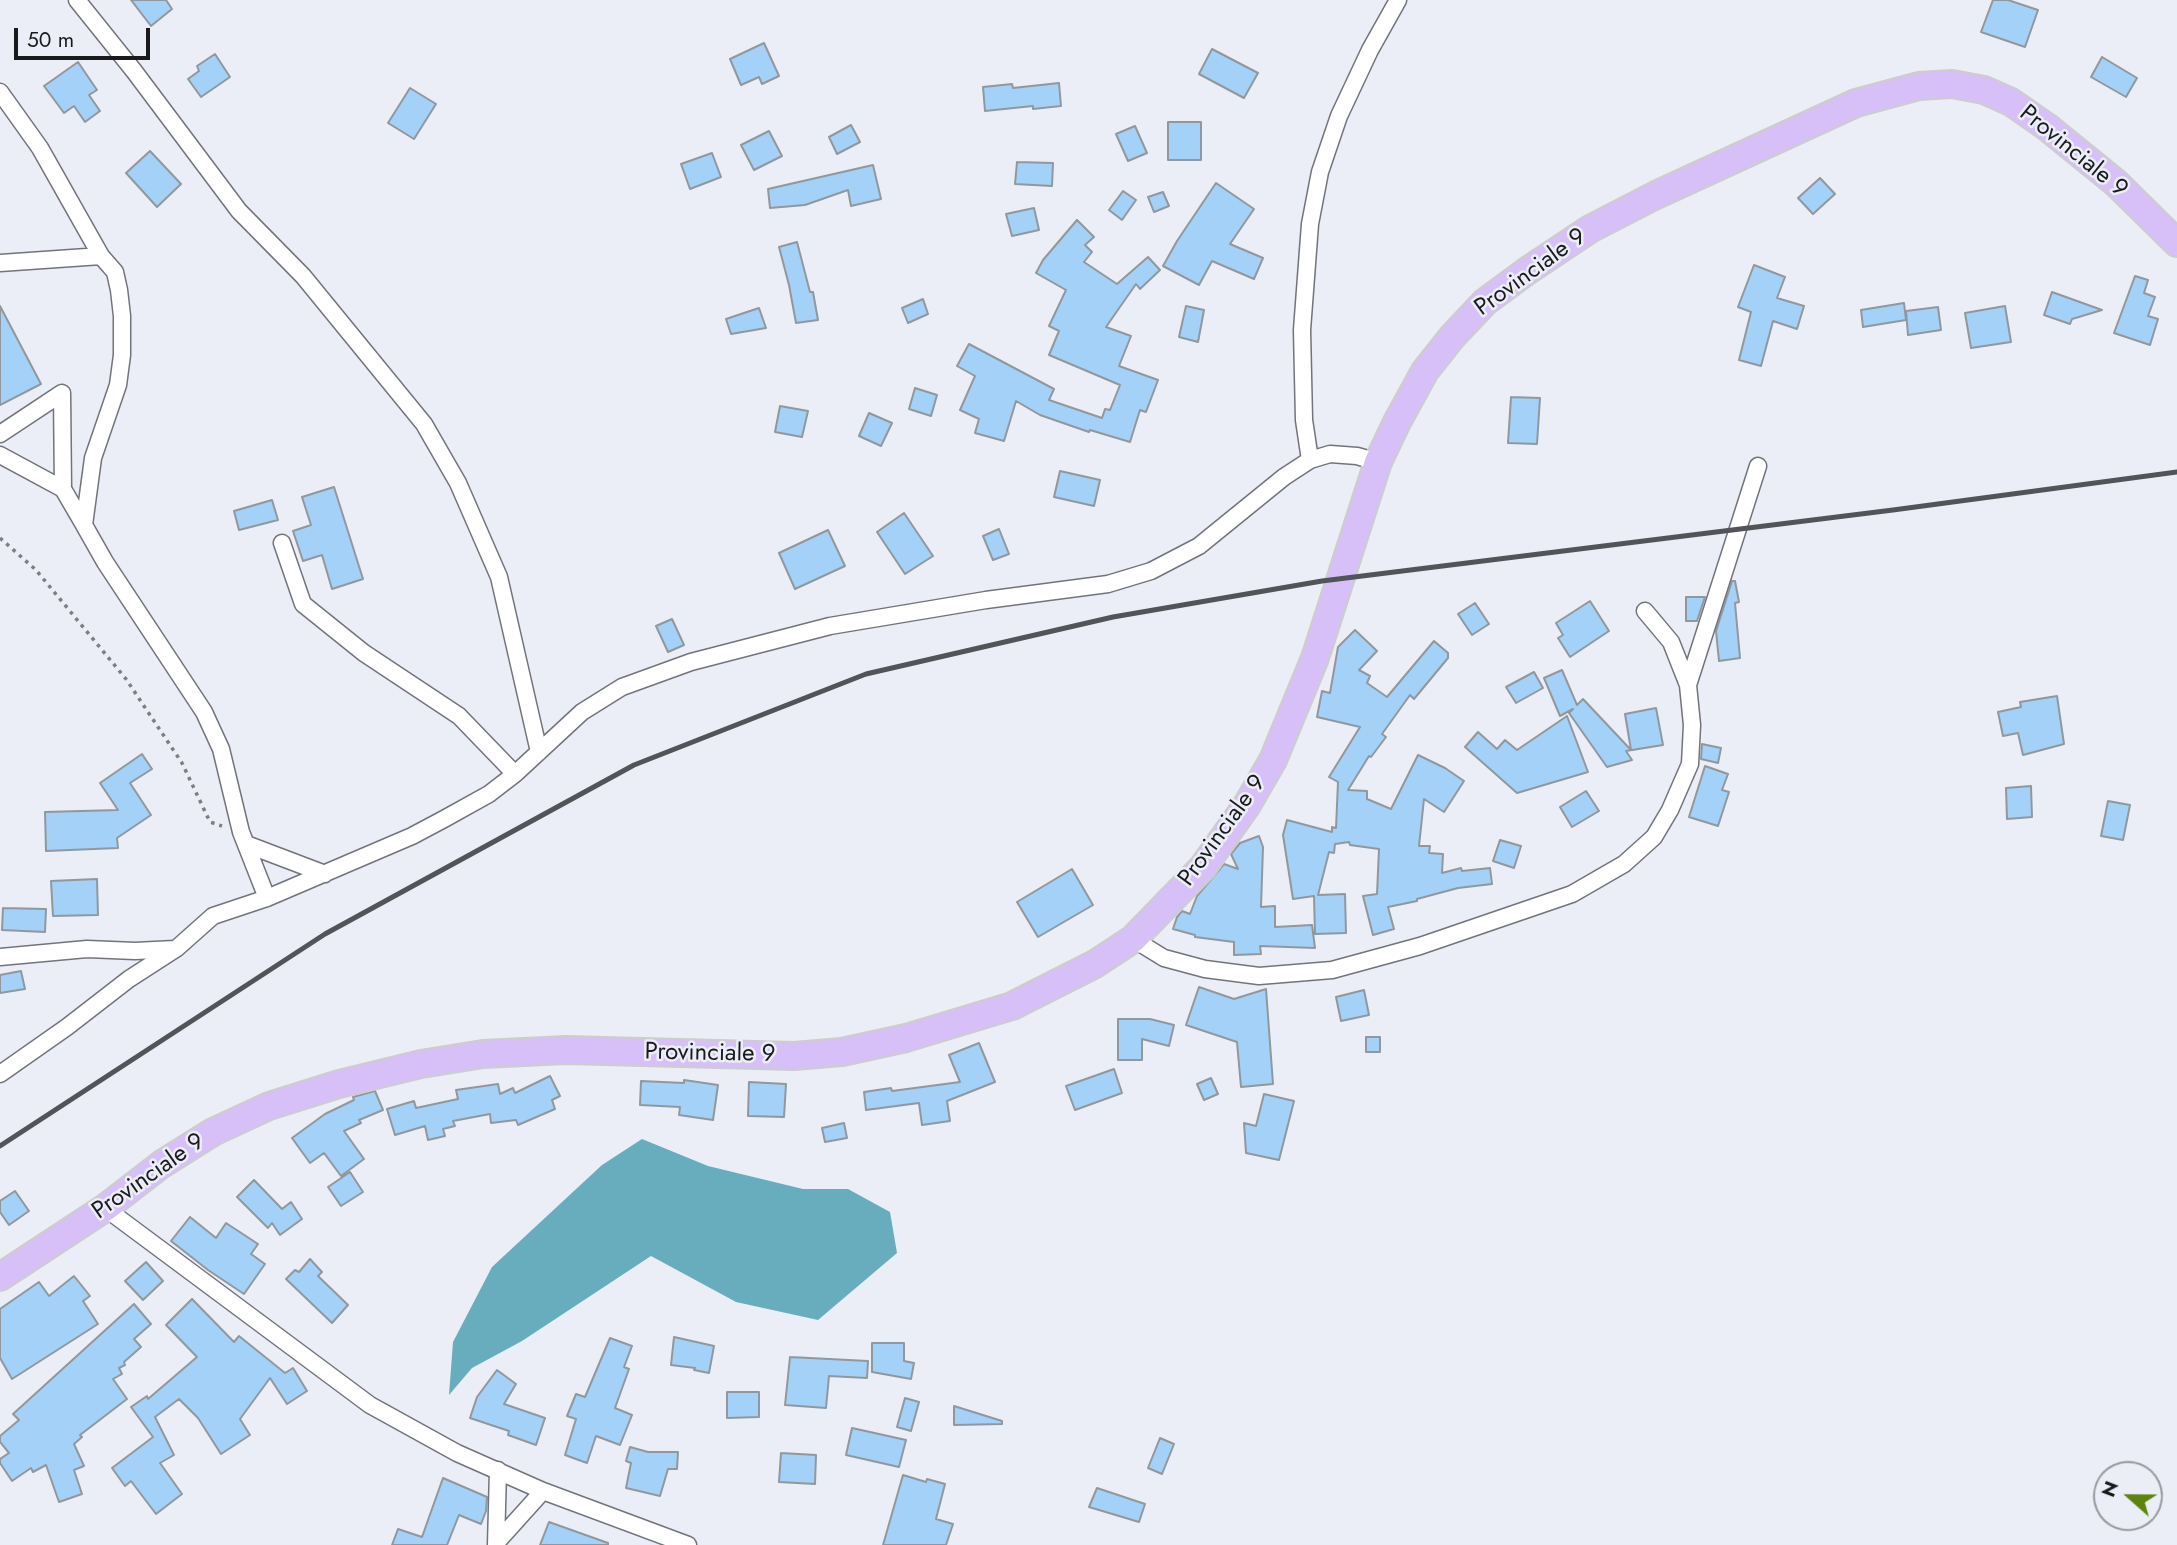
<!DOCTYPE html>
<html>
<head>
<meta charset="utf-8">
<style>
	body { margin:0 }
	#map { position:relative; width:2177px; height:1545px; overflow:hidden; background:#ebeef6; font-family:Jost,sans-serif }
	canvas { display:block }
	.north { position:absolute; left:2093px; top:1461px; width:70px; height:70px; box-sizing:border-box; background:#ebeef6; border:2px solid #97999f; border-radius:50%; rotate:291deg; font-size:19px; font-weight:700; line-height:28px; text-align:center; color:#1a1a1d }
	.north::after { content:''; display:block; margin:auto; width:24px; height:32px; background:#5d850d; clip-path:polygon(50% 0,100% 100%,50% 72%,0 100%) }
	.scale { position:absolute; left:14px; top:28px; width:136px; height:32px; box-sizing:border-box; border:4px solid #1a1a1d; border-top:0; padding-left:9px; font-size:21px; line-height:24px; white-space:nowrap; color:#1a1a1d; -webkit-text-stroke:5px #ebeef6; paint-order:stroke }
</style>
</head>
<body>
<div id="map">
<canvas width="2177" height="1545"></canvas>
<div class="north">N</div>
<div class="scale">50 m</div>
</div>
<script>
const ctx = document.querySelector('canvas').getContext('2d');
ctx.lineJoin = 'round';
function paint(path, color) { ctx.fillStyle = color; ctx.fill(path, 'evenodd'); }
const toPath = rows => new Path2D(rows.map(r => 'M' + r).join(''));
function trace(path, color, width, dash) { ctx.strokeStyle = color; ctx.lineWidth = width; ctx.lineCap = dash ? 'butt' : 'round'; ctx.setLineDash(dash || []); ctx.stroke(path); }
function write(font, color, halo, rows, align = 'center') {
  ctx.font = font + ' Jost,sans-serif'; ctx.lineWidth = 5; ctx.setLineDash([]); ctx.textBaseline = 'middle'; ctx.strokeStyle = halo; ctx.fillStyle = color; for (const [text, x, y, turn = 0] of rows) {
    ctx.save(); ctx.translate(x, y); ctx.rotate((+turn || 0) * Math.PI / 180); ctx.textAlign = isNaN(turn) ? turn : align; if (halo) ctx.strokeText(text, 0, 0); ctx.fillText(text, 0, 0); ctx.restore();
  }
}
const water = toPath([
	[642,1139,708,1166,803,1189,848,1189,890,1212,897,1253,818,1320,736,1302,651,1256,522,1341,472,1368,449,1395,453,1342,492,1267,602,1165]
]);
const building = toPath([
	[131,0,166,0,172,9,151,26,131,0],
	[1993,0,2008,0,2038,10,2025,47,1981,32,1993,0],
	[764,43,779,76,762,84,759,77,741,85,730,59,764,43],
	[1212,49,1258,73,1244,98,1199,74,1212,49],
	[215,54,230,77,201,97,188,79,199,71,197,66,215,54],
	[2102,57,2137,78,2126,97,2091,77,2102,57],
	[78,62,97,90,89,95,100,111,85,122,74,106,64,113,44,86,78,62],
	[1059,83,1061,106,1033,109,1033,106,985,111,983,87,1012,84,1013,88,1059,83],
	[410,88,436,104,414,139,388,123,410,88],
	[1168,122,1201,122,1201,160,1168,160,1168,122],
	[851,125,860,142,837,154,829,137,851,125],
	[1135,126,1147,153,1128,161,1116,134,1135,126],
	[769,131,782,156,754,170,741,145,769,131],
	[150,151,181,184,157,207,126,173,150,151],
	[712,153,721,177,690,189,681,164,712,153],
	[1017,162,1053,163,1052,186,1015,184,1017,162],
	[873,165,881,199,851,206,848,190,805,205,770,208,768,189,873,165],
	[1820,178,1835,194,1813,214,1798,198,1820,178],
	[1216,183,1254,209,1230,244,1263,258,1254,279,1212,261,1199,285,1163,266,1177,241,1216,183],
	[1123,191,1136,200,1122,220,1109,210,1123,191],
	[1163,192,1169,206,1154,212,1148,197,1163,192],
	[1034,208,1039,230,1012,236,1006,214,1034,208],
	[1077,220,1094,237,1085,245,1092,252,1084,262,1117,284,1148,257,1160,270,1140,289,1136,284,1106,327,1131,336,1119,366,1158,380,1146,412,1140,410,1130,442,1090,430,1089,432,1040,415,1016,401,1004,441,975,433,979,419,960,410,975,376,957,366,969,344,1054,389,1049,400,1102,418,1105,409,1110,410,1120,385,1049,355,1059,331,1049,326,1066,290,1036,273,1043,260,1077,220],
	[797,242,810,292,813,292,818,320,796,323,789,285,779,247,797,242],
	[1754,265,1785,277,1777,298,1804,306,1797,329,1773,321,1761,366,1739,360,1751,312,1738,307,1754,265],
	[2135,276,2148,280,2144,293,2155,297,2148,316,2158,319,2150,345,2114,333,2135,276],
	[2052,292,2102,310,2072,319,2070,324,2044,315,2052,292],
	[923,299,928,314,908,323,902,308,923,299],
	[1904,303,1906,320,1863,327,1861,310,1904,303],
	[0,306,41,384,0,405,0,306],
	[1186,306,1204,310,1198,342,1179,337,1186,306],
	[2005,306,2011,342,1971,348,1965,313,2005,306],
	[1938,307,1941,330,1908,335,1906,311,1938,307],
	[759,308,766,328,731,334,726,319,759,308],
	[915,388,937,395,931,416,909,409,915,388],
	[1511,397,1540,398,1537,444,1508,443,1511,397],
	[780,406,808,411,802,437,775,432,780,406],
	[869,413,892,423,881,446,859,436,869,413],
	[1060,471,1100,480,1094,506,1054,497,1060,471],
	[334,487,363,579,332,589,322,555,303,561,293,531,311,525,302,497,334,487],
	[272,500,278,520,239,530,234,511,272,500],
	[904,513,933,556,905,574,877,532,904,513],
	[999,529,1009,554,993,560,983,536,999,529],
	[828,530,845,566,795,589,779,553,828,530],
	[1732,581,1735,581,1739,602,1735,603,1740,658,1719,661,1716,631,1732,581],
	[1686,597,1705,597,1697,621,1686,621,1686,597],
	[1590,601,1609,631,1570,657,1558,638,1563,635,1556,623,1590,601],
	[1475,603,1489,624,1472,635,1458,614,1475,603],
	[672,619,684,645,668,652,656,626,672,619],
	[1355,630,1377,651,1359,670,1370,676,1367,683,1387,697,1434,641,1448,653,1448,658,1414,699,1410,695,1382,734,1386,737,1371,757,1369,756,1348,790,1367,791,1367,799,1391,809,1418,755,1445,768,1464,781,1444,812,1424,799,1419,846,1430,846,1429,853,1443,854,1442,873,1461,868,1462,871,1490,868,1492,884,1458,888,1417,899,1417,901,1388,907,1394,929,1373,935,1363,896,1377,894,1379,849,1350,845,1349,842,1335,844,1334,853,1329,852,1318,895,1345,894,1346,933,1315,934,1314,896,1293,899,1283,835,1287,820,1332,832,1332,827,1336,828,1338,782,1329,777,1360,727,1317,717,1322,691,1330,693,1338,647,1355,630],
	[1562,670,1577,705,1583,699,1631,750,1625,714,1656,708,1663,745,1626,751,1632,760,1607,767,1569,713,1573,709,1560,716,1544,678,1562,670],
	[1534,672,1543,688,1516,703,1506,687,1534,672],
	[2057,696,2064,744,2023,755,2018,733,2003,736,1998,712,2021,707,2020,702,2057,696],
	[1567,716,1588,772,1517,793,1465,747,1478,732,1497,749,1505,740,1517,750,1567,716],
	[1702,744,1721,748,1718,763,1701,759,1702,744],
	[142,754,152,769,130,783,151,815,117,838,118,848,46,851,45,812,118,810,100,783,142,754],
	[1705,766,1728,774,1722,790,1729,792,1718,826,1689,817,1705,766],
	[2031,786,2032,817,2007,819,2006,788,2031,786],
	[1586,791,1599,811,1572,827,1560,807,1586,791],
	[2108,801,2130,805,2123,840,2101,836,2108,801],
	[1259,836,1263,847,1261,907,1275,906,1275,927,1312,925,1315,948,1260,946,1261,954,1234,955,1234,942,1195,937,1195,935,1173,929,1177,917,1182,911,1190,914,1197,896,1224,864,1238,869,1231,854,1240,843,1259,836],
	[1500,840,1521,846,1514,868,1493,861,1500,840],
	[1072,869,1093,905,1038,937,1017,902,1072,869],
	[97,879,98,915,53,916,51,881,97,879],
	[3,908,46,909,45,932,2,930,3,908],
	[21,971,25,989,0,993,0,975,21,971],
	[1199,987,1234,999,1266,989,1273,1084,1241,1087,1237,1042,1186,1025,1199,987],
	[1364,990,1369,1015,1341,1021,1336,997,1364,990],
	[1118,1019,1150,1019,1174,1025,1169,1046,1142,1039,1142,1060,1118,1060,1118,1019],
	[1366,1037,1380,1037,1380,1052,1366,1052,1366,1037],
	[979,1043,995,1082,947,1101,950,1121,922,1125,919,1103,866,1110,864,1092,891,1088,892,1091,960,1082,949,1055,979,1043],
	[1114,1069,1122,1093,1075,1110,1066,1086,1114,1069],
	[550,1076,560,1096,552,1100,555,1109,518,1125,516,1120,491,1123,490,1114,453,1121,455,1126,443,1129,445,1136,428,1140,425,1126,395,1135,387,1109,414,1101,416,1108,458,1099,456,1090,498,1084,500,1094,513,1088,515,1093,550,1076],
	[1211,1078,1218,1094,1204,1100,1197,1084,1211,1078],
	[684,1080,718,1085,713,1120,679,1115,680,1107,640,1105,641,1081,684,1083,684,1080],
	[749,1082,786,1084,784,1117,748,1116,749,1082],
	[375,1091,383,1110,359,1120,361,1123,344,1131,364,1159,341,1176,324,1153,310,1163,292,1138,325,1114,354,1100,353,1097,375,1091],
	[1264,1094,1294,1101,1279,1160,1246,1153,1244,1123,1256,1126,1264,1094],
	[844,1123,847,1138,825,1142,822,1128,844,1123],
	[350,1172,363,1192,341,1206,328,1187,350,1172],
	[254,1180,282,1209,291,1202,302,1219,280,1235,272,1223,268,1228,237,1197,254,1180],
	[15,1191,29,1211,9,1225,0,1212,0,1201,15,1191],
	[190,1217,216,1238,226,1223,258,1244,251,1254,265,1264,244,1294,208,1270,171,1241,190,1217],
	[310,1259,322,1272,318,1276,348,1305,332,1323,286,1279,295,1270,299,1272,310,1259],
	[146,1262,163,1281,143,1300,125,1281,146,1262],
	[74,1276,90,1296,83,1301,98,1324,12,1379,0,1358,0,1309,39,1282,49,1296,74,1276],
	[192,1299,234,1342,239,1336,285,1373,293,1368,307,1391,287,1404,270,1378,240,1419,250,1435,221,1454,198,1418,179,1399,155,1417,174,1455,160,1463,182,1494,156,1514,131,1481,125,1486,112,1468,153,1437,131,1407,147,1396,148,1399,197,1357,166,1325,192,1299],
	[134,1304,151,1324,134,1339,141,1347,124,1362,125,1365,119,1368,122,1374,113,1379,127,1399,80,1435,82,1437,74,1444,84,1466,74,1470,82,1494,59,1502,46,1465,33,1472,31,1468,12,1481,0,1463,0,1459,9,1453,0,1442,0,1436,19,1420,13,1414,134,1304],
	[674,1337,714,1346,709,1373,694,1370,695,1368,671,1365,674,1337],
	[610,1338,632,1346,624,1367,629,1369,615,1408,632,1415,620,1445,596,1436,587,1463,565,1455,576,1419,567,1416,576,1394,585,1397,610,1338],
	[872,1343,904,1343,904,1361,914,1363,911,1379,872,1372,872,1343],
	[790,1357,868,1361,867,1378,829,1376,826,1408,785,1405,790,1357],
	[497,1370,516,1384,504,1404,545,1418,536,1445,508,1435,509,1431,470,1418,477,1397,497,1370],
	[727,1392,759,1392,759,1417,727,1418,727,1392],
	[905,1398,919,1402,911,1431,897,1427,905,1398],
	[954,1406,1002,1421,1002,1424,954,1425,954,1406],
	[852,1428,906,1440,899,1467,846,1455,852,1428],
	[1160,1438,1174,1444,1162,1474,1148,1468,1160,1438],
	[630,1447,648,1452,678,1452,677,1469,668,1469,660,1496,626,1488,631,1463,626,1461,630,1447],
	[781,1453,816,1455,815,1484,779,1482,781,1453],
	[903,1475,926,1482,927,1479,945,1484,936,1519,953,1524,946,1545,883,1545,903,1475],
	[443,1478,487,1497,486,1511,481,1524,459,1515,447,1545,392,1545,398,1529,422,1537,443,1478],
	[1097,1488,1145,1504,1139,1522,1089,1507,1097,1488],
	[549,1522,608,1543,608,1545,540,1545,549,1522]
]);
const path = toPath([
	[0,538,36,570,126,679,182,763,210,822,222,826]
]);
const minor = toPath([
	[77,0,134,71,239,211,303,276,424,424,458,483,499,577,539,752],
	[0,92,40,148,101,256,115,272,119,290,122,316,122,355,118,385,93,458,84,525,105,562,204,712,221,749,241,832,267,898],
	[0,263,101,256],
	[0,434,62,393,63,489,84,525],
	[0,455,63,489],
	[1310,460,1304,420,1302,330,1310,224,1320,172,1339,116,1370,50,1398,0],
	[282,543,303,604,364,653,459,716,515,774],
	[1688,685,1758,466],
	[246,844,325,874],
	[1133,939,1164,958,1205,969,1259,976,1332,970,1420,946,1572,894,1624,864,1654,837,1670,810,1690,764,1692,725,1688,685,1671,642,1645,611],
	[0,957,87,949,135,951,175,949],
	[0,1074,67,1027,129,979,177,948,213,916,267,898,412,836,444,819,489,794,515,774,582,712,622,687,691,662,830,626,986,600,1108,584,1151,571,1199,546,1284,477,1310,460,1330,454,1357,456,1378,462],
	[105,1208,370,1405,457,1453,543,1491,688,1545],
	[497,1542,543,1491],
	[496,1545,498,1470]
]);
const primary = toPath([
	[0,1277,105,1208,162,1164,213,1132,269,1106,339,1084,421,1064,483,1054,566,1050,794,1056,842,1052,906,1038,1012,1006,1095,964,1133,939,1203,867,1247,805,1273,760,1315,658,1378,462,1397,422,1425,371,1452,337,1485,302,1527,271,1590,229,1656,195,1856,103,1919,86,1952,84,1984,90,2011,102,2047,127,2116,183,2177,243]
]);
const rail = toPath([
	[0,1146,325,934,634,765,866,674,1113,617,1322,581,1893,510,2177,472]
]);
const streetNames = [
	["Provinciale 9",2073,152,39],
	["Provinciale 9",1531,273,-36],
	["Provinciale 9",1223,831,-54],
	["Provinciale 9",710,1054,1],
	["Provinciale 9",149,1177,-35]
];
paint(water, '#68adbd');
paint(building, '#a3d1f8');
trace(building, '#91989d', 2);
trace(minor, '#72747b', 19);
trace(primary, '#cdcdcd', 30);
trace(path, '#7c7e83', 3.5, [3.5, 5]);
trace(minor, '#fff', 16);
trace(primary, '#d6c0f7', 26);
trace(rail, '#535459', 5);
write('24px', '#1a1a1d', '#ebeef6', streetNames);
</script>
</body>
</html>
